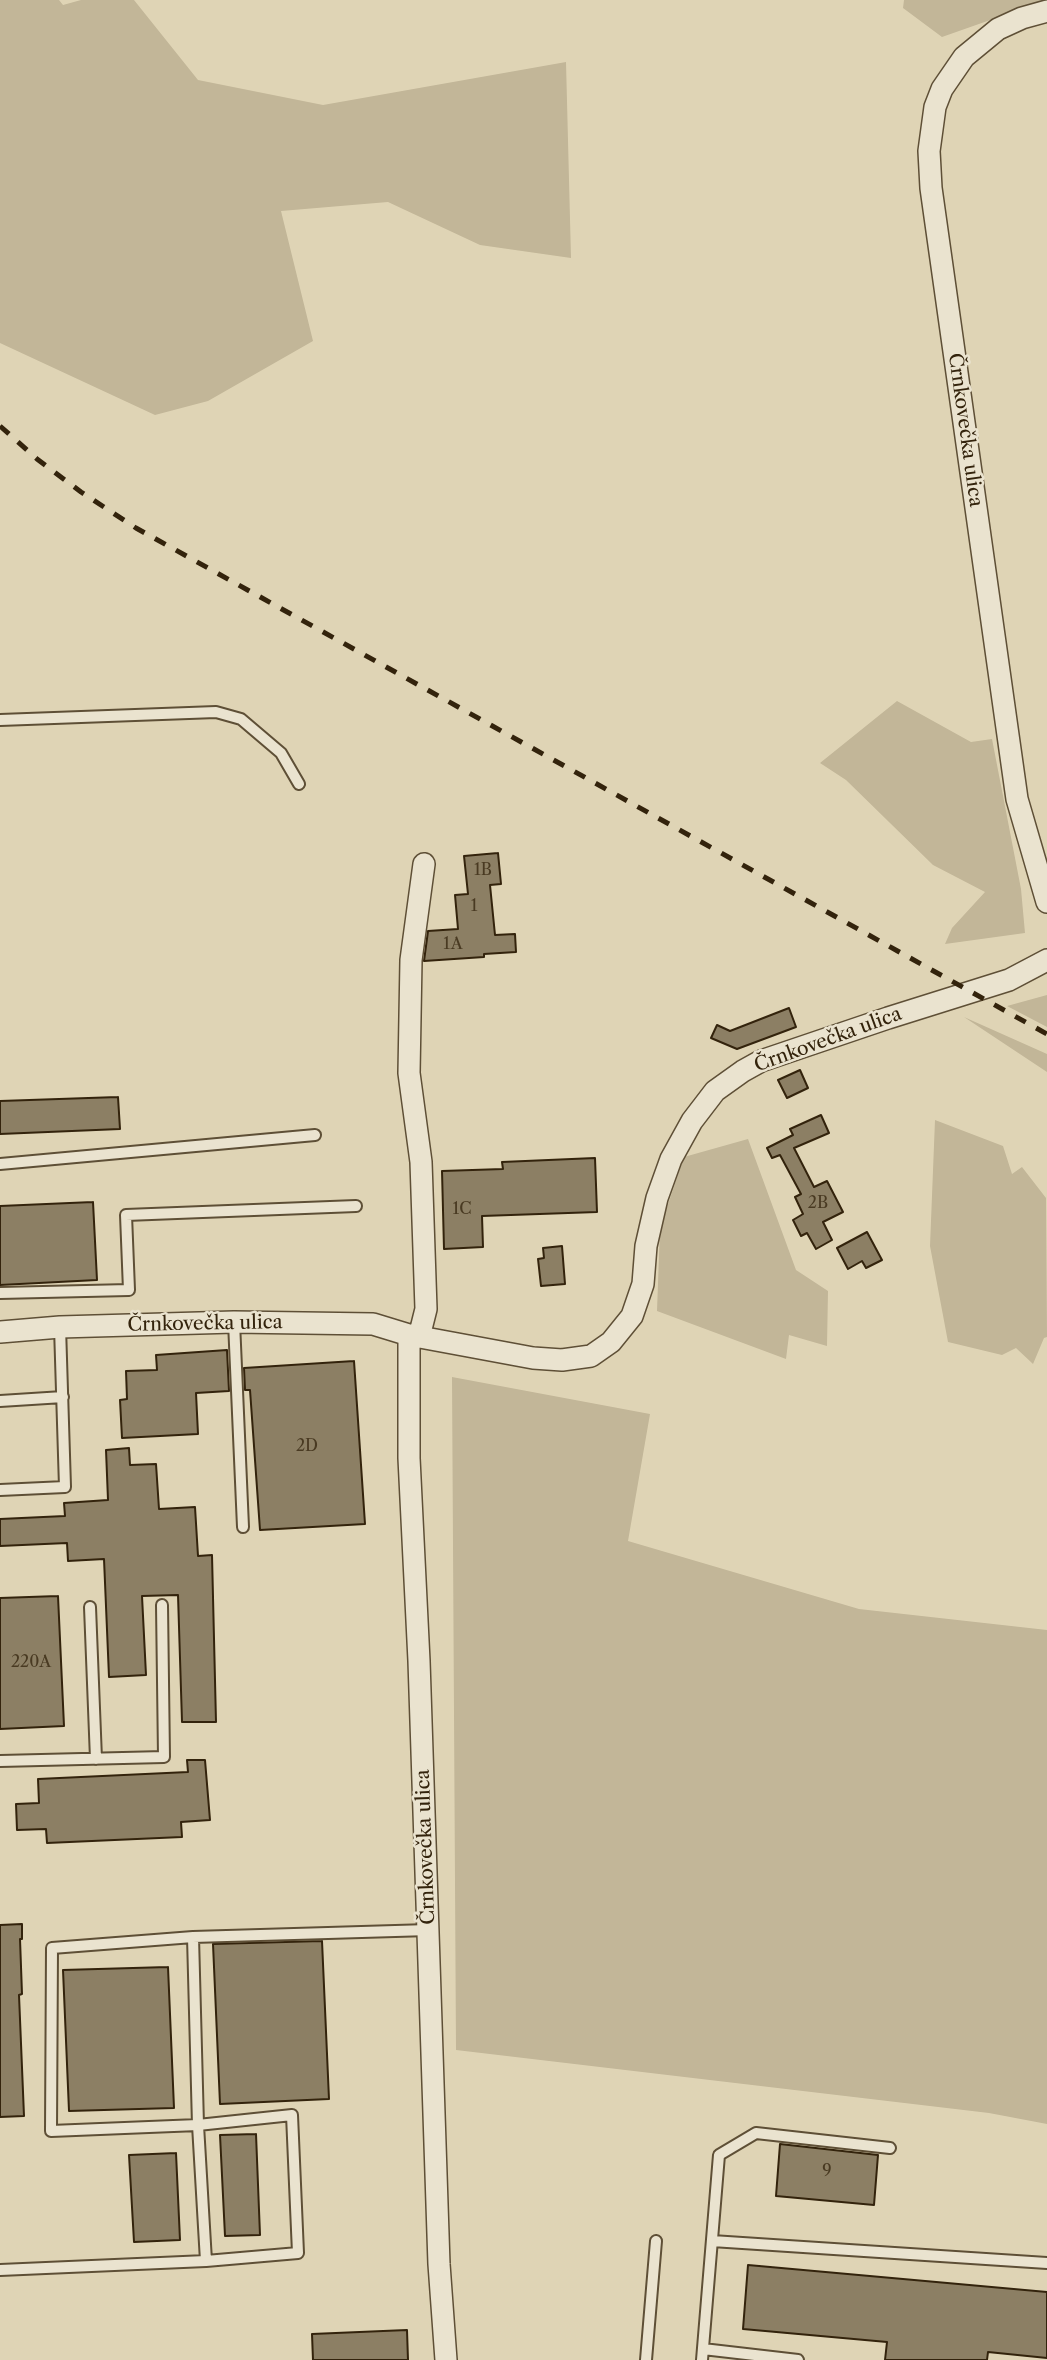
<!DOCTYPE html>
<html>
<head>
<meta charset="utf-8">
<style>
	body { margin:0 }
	canvas { display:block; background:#dfd4b5 }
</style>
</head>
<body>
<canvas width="1047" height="2360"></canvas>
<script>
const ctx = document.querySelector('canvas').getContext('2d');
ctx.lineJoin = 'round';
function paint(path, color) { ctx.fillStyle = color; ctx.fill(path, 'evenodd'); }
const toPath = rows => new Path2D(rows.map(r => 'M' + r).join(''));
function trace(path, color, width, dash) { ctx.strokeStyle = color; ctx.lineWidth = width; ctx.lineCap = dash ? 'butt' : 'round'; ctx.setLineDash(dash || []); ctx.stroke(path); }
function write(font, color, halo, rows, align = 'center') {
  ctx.font = font + ' "Libre Caslon Text",serif'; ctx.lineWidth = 5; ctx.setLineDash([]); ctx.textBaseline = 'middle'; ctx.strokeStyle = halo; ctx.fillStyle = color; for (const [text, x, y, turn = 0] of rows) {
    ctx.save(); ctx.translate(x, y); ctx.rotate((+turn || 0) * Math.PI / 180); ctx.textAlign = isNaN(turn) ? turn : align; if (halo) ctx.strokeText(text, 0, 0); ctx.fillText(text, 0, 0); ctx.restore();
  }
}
const green = toPath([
	[0,0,59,0,63,5,81,0,134,0,198,80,323,105,566,62,571,258,480,245,388,202,281,211,313,341,208,401,155,415,0,343],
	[904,0,1047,0,942,37,903,8],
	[897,701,971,742,992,739,1021,889,1025,933,945,944,952,928,985,892,933,865,846,780,820,763],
	[1047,995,1047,1027,1007,1006],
	[964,1017,1047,1054,1047,1072],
	[935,1120,1003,1146,1012,1174,1022,1167,1046,1198,1047,1337,1044,1338,1033,1364,1016,1348,1002,1355,948,1342,930,1246],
	[748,1139,796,1270,828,1291,827,1346,789,1335,786,1359,657,1311,660,1228,684,1157],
	[452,1377,650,1414,628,1541,859,1609,1047,1630,1047,2124,989,2113,456,2050]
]);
const building = toPath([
	[498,853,501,884,490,885,495,935,515,934,516,952,484,954,484,957,424,961,428,931,458,929,455,895,468,894,464,856,498,853],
	[789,1008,796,1027,737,1049,711,1038,717,1025,730,1031,789,1008],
	[800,1070,808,1088,787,1098,778,1080,800,1070],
	[118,1097,120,1129,0,1134,0,1101,118,1097],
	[821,1115,829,1133,794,1148,814,1187,827,1181,843,1212,823,1222,832,1240,816,1249,807,1233,801,1236,793,1220,803,1214,795,1197,801,1194,780,1155,772,1158,767,1148,793,1135,790,1129,821,1115],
	[595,1158,597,1212,482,1216,483,1247,444,1249,442,1171,503,1169,502,1162,595,1158],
	[93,1202,97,1280,0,1285,0,1206,93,1202],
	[867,1232,882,1260,866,1268,862,1261,848,1269,837,1248,867,1232],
	[562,1246,565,1284,541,1286,538,1259,544,1258,543,1248,562,1246],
	[227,1350,229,1391,196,1393,198,1434,122,1438,120,1400,127,1399,126,1371,157,1370,156,1355,227,1350],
	[354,1361,365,1524,260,1530,250,1390,245,1390,244,1368,354,1361],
	[129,1448,130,1465,156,1464,159,1509,195,1507,198,1556,212,1555,216,1722,182,1722,178,1595,142,1596,146,1675,109,1677,104,1559,68,1561,67,1543,0,1546,0,1519,65,1516,64,1503,108,1500,106,1450,129,1448],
	[58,1596,64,1726,0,1729,0,1598,58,1596],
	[187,1760,205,1760,210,1820,181,1822,182,1837,47,1843,46,1829,17,1830,16,1804,39,1803,38,1779,188,1772,187,1760],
	[22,1924,22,1939,20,1939,22,1994,19,1995,24,2116,0,2117,0,1925,22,1924],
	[322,1941,329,2099,220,2104,213,1944,322,1941],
	[168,1967,174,2108,69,2111,63,1970,168,1967],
	[256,2134,260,2235,225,2236,220,2135,256,2134],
	[780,2144,878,2155,874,2205,776,2196,780,2144],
	[176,2153,180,2240,134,2242,129,2155,176,2153],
	[748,2265,1047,2292,1047,2358,988,2352,987,2360,885,2360,887,2342,743,2329,748,2265],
	[407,2330,408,2360,313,2360,312,2334,407,2330]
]);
const service = toPath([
	[0,720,216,712,241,719,281,753,299,784],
	[0,1164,315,1135],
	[0,1293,129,1290,126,1215,356,1206],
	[234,1322,243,1527],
	[0,1401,63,1397],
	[0,1490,65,1487,60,1327],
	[90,1607,96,1759],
	[0,1761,164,1757,162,1605],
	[193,1937,52,1948,51,2131,198,2125,206,2261],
	[712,2241,1047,2263],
	[0,2270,206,2261,298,2253,292,2115,198,2125,193,1937,429,1930],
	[703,2349,798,2360],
	[646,2360,656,2241],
	[702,2360,719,2155,756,2133,890,2148]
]);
const minor = toPath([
	[1047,11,1022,18,998,29,964,57,942,89,935,107,929,151,931,188,1017,799,1047,902],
	[0,1332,60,1327,234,1322,373,1324,409,1335,533,1358,562,1360,591,1356,611,1342,632,1316,643,1284,646,1246,657,1198,671,1159,692,1121,715,1091,743,1071,761,1061,888,1018,1009,980,1047,960],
	[409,1335,409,1458,419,1661,439,2264,446,2360],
	[419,1337,426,1309,421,1162,409,1073,411,960,424,864]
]);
const rail = toPath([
	[0,426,37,459,81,492,136,528,1047,1034]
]);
const numberNames = [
	["1B",483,870],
	["1",474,906],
	["1A",453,944],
	["2B",818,1203],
	["1C",462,1209],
	["2D",307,1446],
	["220A",31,1662],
	["9",827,2171]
];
const streetNames = [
	["Črnkovečka ulica",965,430,82],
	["Črnkovečka ulica",828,1040,-20],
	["Črnkovečka ulica",205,1324,-1],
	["Črnkovečka ulica",426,1847,-92]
];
paint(green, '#c2b698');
paint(building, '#8c7f64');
trace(building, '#33230c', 2);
trace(service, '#5e4f36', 14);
trace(minor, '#5e4f36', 24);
trace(service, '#eae3cf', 10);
trace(minor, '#eae3cf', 21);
trace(rail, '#33230c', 5, [12, 12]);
write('16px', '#493a22', null, numberNames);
write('19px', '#33230c', '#eae3cf', streetNames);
</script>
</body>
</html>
